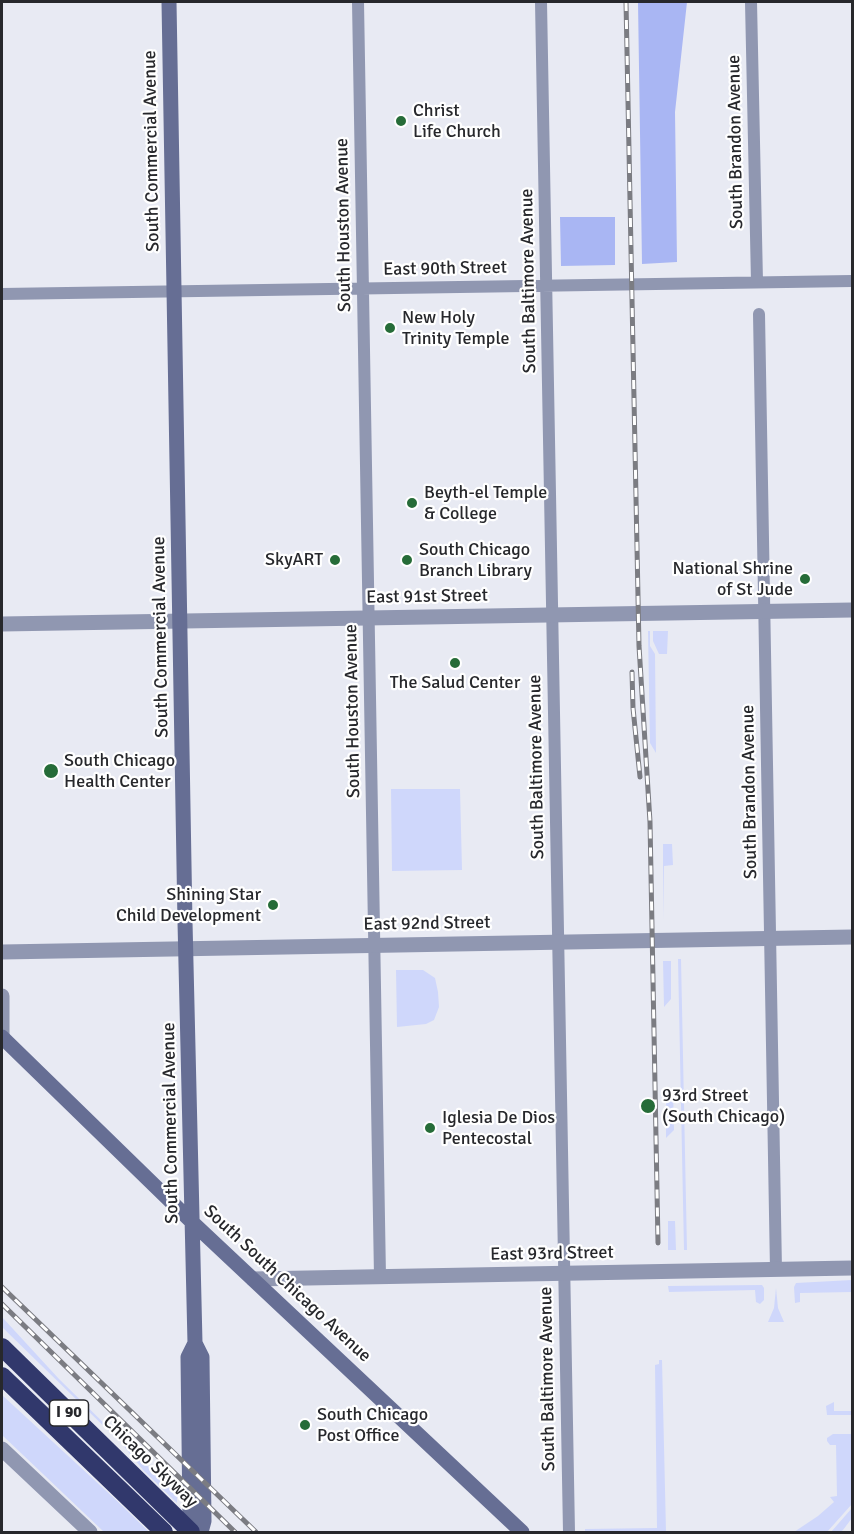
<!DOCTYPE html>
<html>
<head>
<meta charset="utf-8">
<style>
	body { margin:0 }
	#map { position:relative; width:854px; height:1534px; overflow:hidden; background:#e8eaf3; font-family:Signika,sans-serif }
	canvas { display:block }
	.frame { position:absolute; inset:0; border:3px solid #27282c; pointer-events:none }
</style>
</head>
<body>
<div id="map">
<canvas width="854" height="1534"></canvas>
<div class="frame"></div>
</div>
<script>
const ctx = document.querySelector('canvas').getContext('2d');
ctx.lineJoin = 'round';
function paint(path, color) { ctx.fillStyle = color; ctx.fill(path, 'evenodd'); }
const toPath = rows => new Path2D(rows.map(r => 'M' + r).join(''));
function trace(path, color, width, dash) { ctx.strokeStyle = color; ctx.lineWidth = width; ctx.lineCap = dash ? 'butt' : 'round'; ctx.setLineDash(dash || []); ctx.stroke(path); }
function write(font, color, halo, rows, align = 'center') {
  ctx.font = font + ' Signika,sans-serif'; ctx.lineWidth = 4.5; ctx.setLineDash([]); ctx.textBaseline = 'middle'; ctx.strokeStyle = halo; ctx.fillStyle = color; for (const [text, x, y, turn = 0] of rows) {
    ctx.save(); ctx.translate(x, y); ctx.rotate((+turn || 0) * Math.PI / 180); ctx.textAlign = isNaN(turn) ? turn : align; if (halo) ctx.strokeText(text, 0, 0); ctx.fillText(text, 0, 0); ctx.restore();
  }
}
const green = toPath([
	[648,631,650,631,650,646,655,654,656,753,650,743],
	[653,631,668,631,667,654,659,654,653,641],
	[391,789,460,789,462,870,392,871],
	[663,844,672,844,673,865,664,866,663,920],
	[678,959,681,959,687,1250,684,1250],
	[663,961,671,961,671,999,664,1007],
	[396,970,423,970,435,978,438,992,439,1007,434,1020,426,1024,397,1027],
	[673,1090,674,1130,666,1138,666,1098],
	[668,1221,675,1221,676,1250,668,1250],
	[852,1280,852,1292,800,1293,800,1302,795,1303,794,1287,796,1283],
	[762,1285,764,1288,764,1300,760,1304,756,1302,755,1290,669,1292,668,1286],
	[776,1288,778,1308,784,1322,768,1322,774,1308],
	[2,1317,59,1379,177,1495,177,1503,144,1471,121,1443,2,1327],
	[659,1360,662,1360,666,1532,585,1532,585,1529,657,1528,655,1365,659,1364],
	[2,1395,116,1500,149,1532,104,1532,2,1435],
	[834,1402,834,1411,852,1411,852,1415,827,1415,826,1406],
	[833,1434,852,1434,852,1504,827,1532,794,1532,818,1516,834,1502,830,1497,837,1496,836,1445,830,1445,827,1441,827,1438],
	[852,1508,852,1518,843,1530,840,1532,831,1532]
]);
const forest = toPath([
	[638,2,687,2,675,112,677,262,642,264],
	[560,217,615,217,615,265,561,266]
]);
const minor = toPath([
	[358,2,380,1276],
	[541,2,569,1532],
	[751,2,757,282],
	[2,294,852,281],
	[759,314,776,1270]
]);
const tertiary = toPath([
	[2,624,852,610],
	[2,952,852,937],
	[2,996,2,1038],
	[253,1279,852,1268],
	[2,1449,90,1532]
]);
const secondary = toPath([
	[169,2,185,922,195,1343,202,1357,204,1521,201,1532],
	[2,1037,193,1223,522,1532],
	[194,1532,190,1520,188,1357,195,1343]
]);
const motorway = toPath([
	[2,1347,191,1532],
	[2,1376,164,1532]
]);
const rail = toPath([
	[626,2,639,646,650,822,658,1243],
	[632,672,633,708,640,777],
	[2,1287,256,1532],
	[2,1304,235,1532]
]);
const markers = [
	[401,121,6,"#266c38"],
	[390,328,6,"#266c38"],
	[412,503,6,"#266c38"],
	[335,560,6,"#266c38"],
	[407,560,6,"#266c38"],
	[805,579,6,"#266c38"],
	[455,663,6,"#266c38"],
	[51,771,8,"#266c38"],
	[273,905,6,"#266c38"],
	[648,1106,8,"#266c38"],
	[430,1128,6,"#266c38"],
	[305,1425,6,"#266c38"]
];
const shields = [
	[69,1413,39]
];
const shieldNames = [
	["I 90",69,1413]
];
const poiNames = [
	["Christ",413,111],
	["Life Church",413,132],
	["New Holy",402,318],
	["Trinity Temple",402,339],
	["Beyth-el Temple",424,493],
	["& College",424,514],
	["South Chicago",419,550],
	["Branch Library",419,571],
	["SkyART",323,560,"right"],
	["National Shrine",793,569,"right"],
	["of St Jude",793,590,"right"],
	["The Salud Center",455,683,"center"],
	["South Chicago",64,761],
	["Health Center",64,782],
	["Shining Star",261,895,"right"],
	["Child Development",261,916,"right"],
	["93rd Street",662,1096],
	["(South Chicago)",662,1117],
	["Iglesia De Dios",442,1118],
	["Pentecostal",442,1139],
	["South Chicago",317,1415],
	["Post Office",317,1436]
];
const streetNames = [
	["South Brandon Avenue",736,142,-91],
	["South Commercial Avenue",152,151,-91],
	["South Houston Avenue",344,225,-91],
	["East 90th Street",445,269,-1],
	["South Baltimore Avenue",529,281,-91],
	["East 91st Street",427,597,-1],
	["South Commercial Avenue",161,637,-91],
	["South Houston Avenue",353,711,-91],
	["South Baltimore Avenue",537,767,-91],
	["South Brandon Avenue",750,792,-91],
	["East 92nd Street",427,924,-1],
	["South Commercial Avenue",171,1123,-91],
	["East 93rd Street",552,1254,-1],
	["South South Chicago Avenue",287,1284,43],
	["South Baltimore Avenue",548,1379,-91],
	["Chicago Skyway",150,1462,44]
];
paint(green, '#cfd7fb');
paint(forest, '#a9b6f3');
trace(minor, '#9097b1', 12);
trace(tertiary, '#9097b1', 15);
trace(secondary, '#666e94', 15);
trace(motorway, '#31386c', 18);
trace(rail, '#7b7c82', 5);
trace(rail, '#fff', 3, [9]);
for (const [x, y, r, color] of markers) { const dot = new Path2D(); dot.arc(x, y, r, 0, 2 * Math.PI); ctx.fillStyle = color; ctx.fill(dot); trace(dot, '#fff', 2); }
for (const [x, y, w] of shields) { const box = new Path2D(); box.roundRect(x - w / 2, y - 13, w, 26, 4.5); ctx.fillStyle = '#fff'; ctx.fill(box); trace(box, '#27282c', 1.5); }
write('bold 16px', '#27282c', null, shieldNames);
write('18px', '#27282c', '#fff', poiNames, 'left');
write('18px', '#27282c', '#fff', streetNames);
</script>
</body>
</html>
